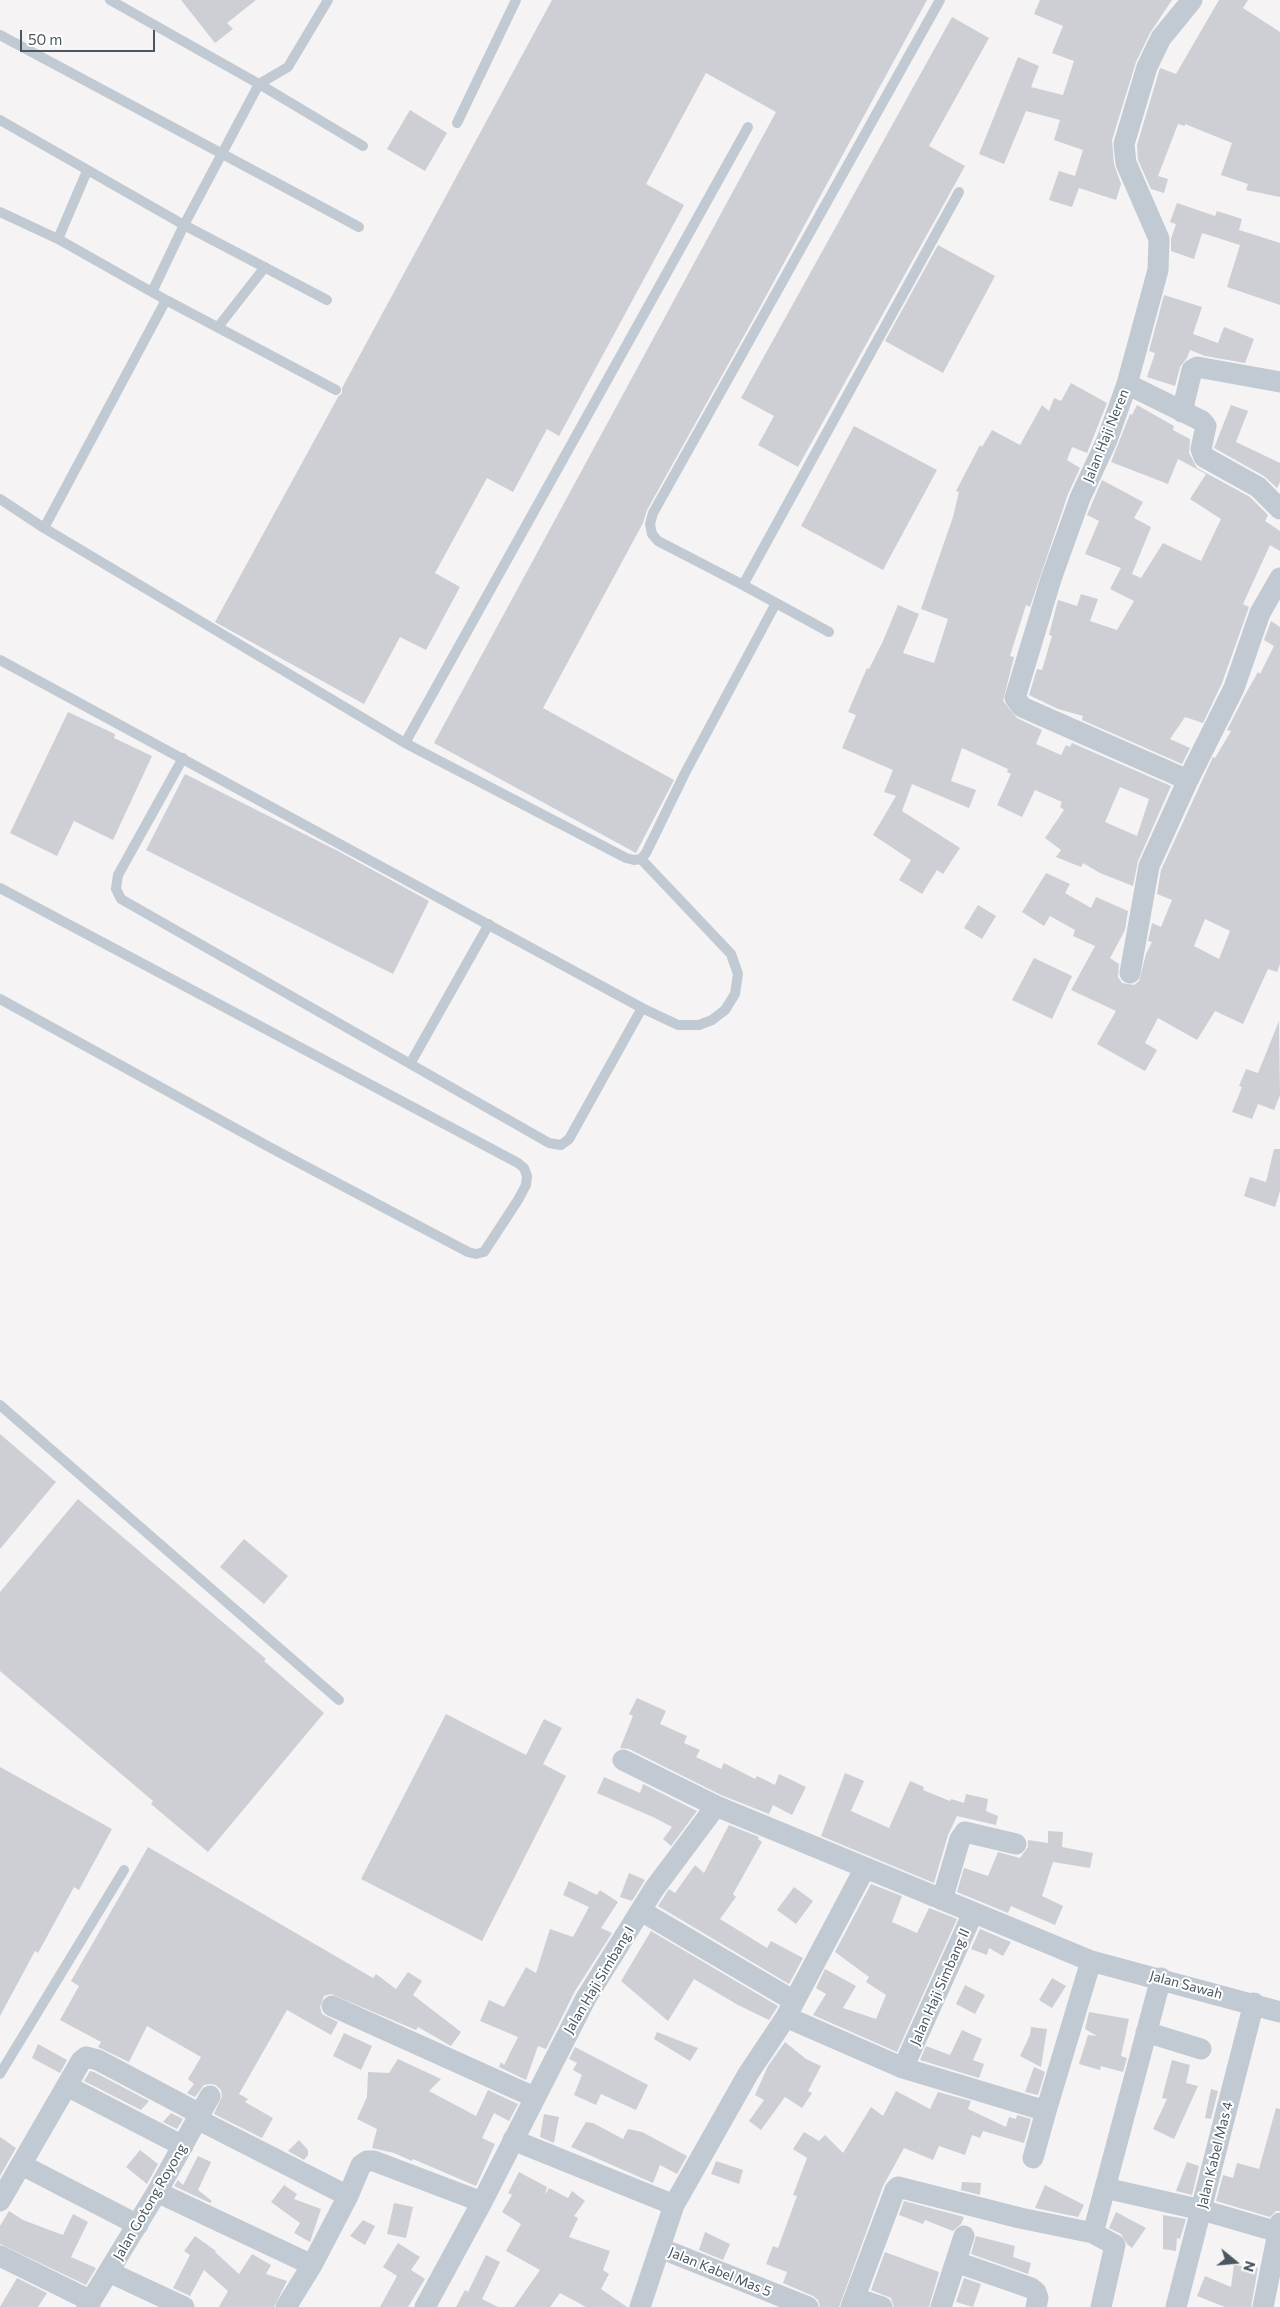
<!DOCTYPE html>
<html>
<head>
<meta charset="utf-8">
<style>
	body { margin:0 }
	#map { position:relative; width:1280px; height:2307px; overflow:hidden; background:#f5f3f3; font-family:Commissioner,sans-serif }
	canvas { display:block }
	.north { position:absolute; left:1210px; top:2237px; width:50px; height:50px; -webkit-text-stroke:4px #fff; paint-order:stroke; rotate:107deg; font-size:14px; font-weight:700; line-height:20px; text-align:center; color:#4a5661 }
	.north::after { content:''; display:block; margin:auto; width:18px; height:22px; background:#4a5661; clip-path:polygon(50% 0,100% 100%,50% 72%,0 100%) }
	.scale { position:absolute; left:20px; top:30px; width:135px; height:22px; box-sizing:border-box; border:2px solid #4a5661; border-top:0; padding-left:6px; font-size:15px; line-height:18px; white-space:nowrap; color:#4a5661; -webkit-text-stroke:4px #fff; paint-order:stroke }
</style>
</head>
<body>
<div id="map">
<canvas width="1280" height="2307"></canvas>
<div class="north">N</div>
<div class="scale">50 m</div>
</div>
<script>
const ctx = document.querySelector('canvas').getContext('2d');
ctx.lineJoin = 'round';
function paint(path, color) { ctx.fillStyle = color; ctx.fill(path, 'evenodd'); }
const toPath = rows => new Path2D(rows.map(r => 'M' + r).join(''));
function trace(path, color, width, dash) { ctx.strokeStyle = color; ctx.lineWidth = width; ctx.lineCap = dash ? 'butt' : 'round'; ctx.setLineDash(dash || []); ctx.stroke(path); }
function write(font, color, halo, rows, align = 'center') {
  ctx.font = font + ' Commissioner,sans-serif'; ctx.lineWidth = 4; ctx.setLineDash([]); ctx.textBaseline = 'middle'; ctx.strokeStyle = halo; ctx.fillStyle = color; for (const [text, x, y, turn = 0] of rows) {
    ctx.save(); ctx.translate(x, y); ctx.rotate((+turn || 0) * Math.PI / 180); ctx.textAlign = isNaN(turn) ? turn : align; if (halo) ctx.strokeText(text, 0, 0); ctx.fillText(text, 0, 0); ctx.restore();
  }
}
const building = toPath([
	[181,0,256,0,227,23,233,29,215,43],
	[552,0,927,0,760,307,647,510,643,523,543,708,674,780,636,853,434,743,776,112,706,73,646,184,684,205,559,436,547,429,513,492,487,478,435,573,460,587,426,650,400,637,364,704,215,622,338,397,342,393,342,388],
	[1040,0,1172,0,1150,33,1136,62,1112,140,1114,164,1121,184,1116,200,1079,188,1072,207,1049,200,1059,171,1075,176,1083,150,1054,140,1060,120,1026,111,1004,164,979,154,1018,57,1039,66,1031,87,1063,95,1074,61,1052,53,1063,26,1034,14],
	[1219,0,1248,0,1243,8,1280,32,1280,197,1246,190,1248,184,1221,175,1232,143,1185,124,1185,126,1178,124,1158,176,1168,179,1164,193,1151,189,1138,160,1137,145,1160,68,1176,74],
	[952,17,989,38,929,146,965,166,798,467,758,445,774,416,741,398],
	[410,110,447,133,425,171,387,149],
	[1177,203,1215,216,1217,211,1242,219,1239,230,1280,243,1280,305,1227,287,1240,245,1202,233,1194,259,1171,251,1171,239,1176,224,1170,222],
	[938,245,995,276,943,373,885,341],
	[1164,295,1202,307,1193,334,1218,343,1224,327,1254,339,1245,363,1205,356,1190,350,1187,358,1180,367,1175,386,1147,377,1155,353,1149,351],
	[1071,383,1107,403,1087,453,1072,447,1067,460,1080,468,1068,494,1030,607,1026,605,1010,656,1014,657,1003,701,1017,718,1042,730,1036,744,1061,755,1066,745,1070,747,1072,743,1171,786,1138,861,1133,886,1100,873,1083,863,1081,867,1056,857,1061,850,1045,838,1064,810,1060,807,1062,802,1035,790,1022,817,997,805,1011,774,1007,772,1008,769,962,748,951,781,976,790,969,808,912,784,902,811,960,848,943,874,937,870,922,894,899,880,911,860,873,835,896,796,884,792,893,770,842,748,856,715,848,712,867,668,869,669,883,641,898,605,919,614,903,653,934,663,948,619,921,609,953,517,959,492,956,491,980,445,982,447,992,430,1020,445,1042,405,1049,411,1054,398,1061,401],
	[1120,787,1149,799,1137,836,1105,822],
	[1137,405,1174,426,1173,430,1190,439,1189,453,1197,468,1250,497,1268,515,1265,521,1280,531,1280,551,1270,545,1243,604,1249,607,1222,683,1203,723,1185,717,1170,739,1190,748,1182,764,1082,720,1083,716,1058,709,1029,695,1037,669,1042,670,1052,636,1049,635,1058,600,1077,606,1081,594,1098,599,1090,621,1117,630,1134,601,1110,589,1121,568,1085,554,1099,521,1087,515,1102,480,1143,502,1134,518,1151,527,1132,574,1141,578,1163,543,1201,561,1221,519,1190,499,1206,474,1178,459,1168,484,1111,462,1130,414,1132,415],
	[1231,405,1248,411,1236,442,1280,463,1280,482,1277,488,1264,476,1214,448],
	[854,426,937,470,883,570,801,526],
	[1271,621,1280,627,1280,964,1277,972,1268,969,1243,1024,1215,1011,1197,1040,1158,1018,1145,1043,1157,1050,1145,1071,1097,1044,1116,1011,1071,990,1095,946,1073,936,1075,930,1050,916,1044,926,1022,912,1046,873,1070,884,1065,893,1091,908,1096,897,1128,911,1125,930,1110,958,1119,964,1118,977,1122,983,1134,985,1139,981,1146,954,1152,942,1148,941,1152,923,1161,927,1172,900,1157,894,1161,870,1213,757,1215,758,1231,731,1227,730,1245,695,1258,672,1260,674,1274,646,1264,640],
	[1205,919,1230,931,1219,959,1194,946],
	[68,712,115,734,114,738,152,756,113,840,74,821,57,856,10,833],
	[185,774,338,851,429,901,393,974,146,850],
	[978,905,996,916,982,939,964,928],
	[1034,958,1072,976,1052,1019,1012,1000],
	[1279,1021,1280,1095,1274,1110,1258,1104,1252,1119,1232,1112,1242,1087,1239,1086,1246,1069,1258,1073],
	[1274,1149,1280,1149,1280,1191,1275,1207,1244,1196,1250,1177,1266,1182],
	[0,1434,56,1482,0,1549],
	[78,1499,266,1659,264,1661,324,1713,208,1852,151,1804,153,1801,0,1671,0,1592],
	[244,1539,288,1576,264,1604,220,1567],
	[637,1698,666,1711,660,1724,687,1736,684,1743,700,1750,696,1757,721,1769,724,1763,755,1779,757,1776,775,1785,779,1774,806,1787,792,1815,773,1805,769,1814,721,1795,629,1749,620,1748,633,1716,629,1714],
	[446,1714,526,1755,544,1719,562,1728,543,1764,566,1776,482,1941,361,1879],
	[0,1767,112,1829,79,1890,74,1887,38,1953,35,1951,0,2016],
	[845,1773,864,1781,851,1811,889,1828,910,1781,924,1787,923,1790,950,1801,951,1799,964,1803,966,1794,988,1799,986,1811,998,1816,996,1825,957,1816,948,1835,934,1883,821,1836],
	[604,1777,640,1793,643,1784,697,1811,671,1846,663,1839,672,1827,653,1817,597,1793],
	[729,1825,759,1837,758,1839,762,1842,733,1894,736,1897,720,1919,767,1948,771,1941,803,1958,789,1984,658,1906,669,1889,675,1893,695,1865,704,1873],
	[1048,1831,1063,1832,1062,1847,1093,1853,1090,1868,1053,1862,1042,1896,1063,1906,1055,1925,1011,1906,1008,1913,957,1892,964,1868,988,1876,998,1852,1020,1858,1028,1847,1028,1840,1048,1843],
	[148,1847,373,1978,376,1974,396,1989,408,1972,422,1981,413,1995,461,2032,451,2046,418,2027,416,2030,331,1994,324,1996,320,2007,322,2014,338,2022,331,2035,287,2010,239,2094,248,2099,245,2102,273,2118,262,2138,214,2114,222,2096,221,2090,216,2085,210,2084,204,2085,195,2097,187,2093,194,2084,188,2079,201,2057,147,2026,129,2062,98,2047,101,2042,60,2020,79,1986,71,1981],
	[629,1873,645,1880,632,1901,620,1897],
	[569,1881,597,1895,600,1890,618,1902,601,1928,612,1933,575,1991,546,2049,538,2046,526,2080,499,2067,501,2062,504,2065,518,2037,480,2021,489,2000,504,2007,526,1967,536,1973,550,1929,573,1937,589,1907,563,1895],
	[871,1884,902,1896,892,1922,917,1933,929,1908,957,1919,897,2052,813,2015,826,1994,816,1988,825,1969,856,1986,843,2008,876,2019,886,1995,866,1982,869,1977,835,1952],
	[794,1887,813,1901,796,1924,777,1910],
	[980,1929,1011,1942,1003,1956,989,1948,987,1955,971,1949],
	[651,1931,778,2006,769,2020,738,2005,694,1979,668,2021,621,1981],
	[1052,1978,1066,1986,1052,2008,1039,2000],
	[965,1985,985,1995,975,2014,956,2004],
	[1089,2012,1129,2019,1121,2056,1127,2058,1123,2072,1101,2066,1100,2070,1079,2064,1088,2035,1097,2036,1085,2029],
	[1031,2027,1047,2029,1041,2067,1020,2056,1030,2035],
	[962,2030,982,2039,973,2060,984,2064,979,2078,920,2060,926,2046,950,2055],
	[657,2032,698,2048,690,2061,654,2039],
	[344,2033,372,2046,361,2070,333,2056],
	[785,2042,806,2059,821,2066,808,2091,812,2093,802,2108,785,2097,761,2130,749,2121,764,2100,755,2095,768,2066],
	[38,2044,67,2060,60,2073,32,2058],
	[575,2047,648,2085,636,2110,601,2094,596,2105,574,2095,582,2075,573,2070,577,2063,569,2059],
	[398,2059,441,2079,429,2091,476,2116,488,2090,518,2104,509,2121,494,2113,482,2138,495,2144,476,2186,413,2159,412,2161,394,2153,372,2148,377,2129,357,2119,367,2097,368,2072,389,2073],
	[1172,2060,1190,2065,1186,2083,1198,2086,1174,2139,1153,2129,1167,2099,1162,2098],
	[1034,2067,1045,2072,1038,2095,1025,2092],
	[90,2071,94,2072,149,2101,141,2110,84,2081],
	[1211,2089,1218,2091,1211,2119,1205,2118],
	[896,2091,930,2109,938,2092,971,2101,968,2109,1006,2127,1009,2117,1016,2119,1017,2115,1031,2119,1024,2143,983,2131,980,2138,972,2135,965,2155,939,2146,933,2160,904,2148,883,2186,839,2307,820,2307,818,2300,813,2296,783,2283,787,2272,766,2264,773,2246,778,2248,797,2196,793,2195,807,2158,793,2149,804,2132,819,2141,825,2135,843,2153,871,2107,883,2116],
	[1276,2108,1280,2109,1280,2211,1276,2211,1270,2217,1216,2201,1223,2175,1233,2178,1237,2163,1259,2169],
	[171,2113,183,2119,177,2129,163,2122],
	[544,2114,559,2117,554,2143,540,2137],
	[586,2122,593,2123,623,2139,628,2129,642,2132,687,2156,677,2174,660,2165,653,2183,571,2147],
	[0,2137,16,2148,0,2176],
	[299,2140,308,2150,308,2155,304,2160,288,2151],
	[140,2150,158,2164,147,2184,126,2167],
	[198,2156,211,2162,198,2190,212,2201,210,2203,174,2186,178,2180,183,2185],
	[716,2161,743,2170,739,2184,711,2174],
	[1187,2162,1199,2166,1192,2195,1176,2191],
	[519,2172,547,2187,545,2195,549,2188,568,2198,572,2191,585,2201,574,2216,578,2218,569,2237,610,2251,603,2270,609,2274,601,2289,627,2307,586,2307,560,2293,550,2307,514,2307,540,2270,506,2251,521,2224,502,2212,512,2195,508,2193],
	[962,2182,981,2183,980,2195,961,2190],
	[284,2185,297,2194,294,2199,321,2209,310,2242,294,2233,300,2223,271,2202],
	[1045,2185,1084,2205,1078,2217,1035,2208],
	[904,2201,964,2217,961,2224,953,2231,925,2220,923,2224,899,2215],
	[394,2203,413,2207,406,2238,387,2234],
	[9,2211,23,2220,63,2235,73,2214,88,2222,71,2257,96,2268,86,2285,0,2244,0,2226],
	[1116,2212,1146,2228,1132,2248,1127,2244,1121,2234,1109,2228],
	[1163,2215,1186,2219,1180,2239,1177,2238,1176,2251,1163,2249],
	[363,2220,375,2226,365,2245,350,2236],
	[705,2232,730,2244,723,2260,699,2250],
	[195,2236,216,2251,215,2252,239,2274,252,2254,271,2265,266,2274,287,2281,274,2307,219,2307,228,2291,204,2270,190,2296,173,2288,190,2255,184,2251],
	[976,2236,1015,2246,1013,2257,1031,2263,1028,2274,971,2254],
	[398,2243,420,2257,411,2270,425,2279,408,2307,380,2307,397,2276,383,2267],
	[885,2252,939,2272,929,2307,894,2307,891,2298,871,2290],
	[486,2255,500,2262,482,2299,498,2307,456,2307,465,2290,468,2292],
	[1234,2265,1258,2268,1251,2307,1225,2307,1197,2296,1205,2276,1231,2287],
	[17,2278,47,2293,38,2307,0,2307],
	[964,2278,981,2284,973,2307,956,2302]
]);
const service = toPath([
	[110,0,259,84,288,67,328,0],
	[940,0,653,513,650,524,652,534,658,541,743,585,959,192],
	[0,35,359,227],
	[0,120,184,225,327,300],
	[457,123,516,0],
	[0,212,58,239,166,300,336,390],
	[58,239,87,171],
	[152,292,184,225,259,84,363,146],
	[218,327,265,267],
	[0,499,44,528,405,743,626,858,634,860,641,859,646,853,685,773,776,603,743,585],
	[44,528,166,300],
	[776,603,829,632],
	[0,660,642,1008,678,1025,699,1025,712,1020,725,1010,735,994,738,974,731,954,641,859],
	[405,743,748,127],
	[183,758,118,875,116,889,121,899,549,1143,561,1145,569,1139,642,1008],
	[0,888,518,1163,524,1168,527,1176,526,1185,518,1200,484,1252,476,1254,468,1252,271,1148,0,999],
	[410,1064,489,924],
	[0,1405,339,1700],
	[0,2074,124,1870]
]);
const minor = toPath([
	[1127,384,1202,421,1206,426,1201,449,1204,457,1258,487,1280,509],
	[1182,412,1192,370,1197,367,1280,382],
	[1188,780,1022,707,1015,698,1051,579,1080,498,1107,440,1127,384,1158,270,1159,239,1126,163,1124,144,1147,67,1161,38,1192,0],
	[1130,973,1149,866,1188,780,1234,688,1260,613,1280,578],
	[623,1760,716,1806],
	[942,1900,960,1839,965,1832,1016,1844],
	[641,1911,794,2001],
	[332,2006,534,2097],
	[786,2017,903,2068,1046,2111,1091,1961],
	[1146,2032,1201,2049],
	[903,2068,973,1913],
	[67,2086,183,2146],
	[197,2119,348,2196,312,2265,286,2307],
	[513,2140,674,2205],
	[1033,2158,1046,2111],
	[22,2165,138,2225],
	[1105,2188,1202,2210,1278,2232],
	[157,2192,312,2265],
	[348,2196,361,2165,367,2161,374,2161,482,2202],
	[0,2201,81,2061,86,2057,98,2060,200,2114],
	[660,2248,808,2307],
	[0,2256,91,2301],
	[956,2262,1031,2288,1036,2292,1038,2298,1036,2307],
	[109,2272,184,2307],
	[855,2298,882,2307],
	[87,2307,157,2192,210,2096],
	[425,2307,482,2202,586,1998,654,1889,716,1806,1091,1961,1280,2012],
	[640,2307,674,2205,748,2074,786,2017,865,1868],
	[851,2307,895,2190,898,2187,1020,2218,1093,2233],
	[941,2307,964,2236],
	[1101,2307,1115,2245,1093,2233,1161,1978],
	[1176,2307,1254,2003],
	[1263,2307,1280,2223]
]);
const streetNames = [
	["Jalan Haji Neren",1106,436,-68],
	["Jalan Haji Simbang I",599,1980,-59],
	["Jalan Sawah",1186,1985,15],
	["Jalan Haji Simbang II",940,1987,-66],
	["Jalan Kabel Mas 4",1215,2155,-76],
	["Jalan Gotong Royong",150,2202,-60],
	["Jalan Kabel Mas 5",720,2272,22]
];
paint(building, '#cdcfd5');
trace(service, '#c1cad2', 10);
trace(minor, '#c1cad2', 21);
write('14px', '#4a5661', '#fff', streetNames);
</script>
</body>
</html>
